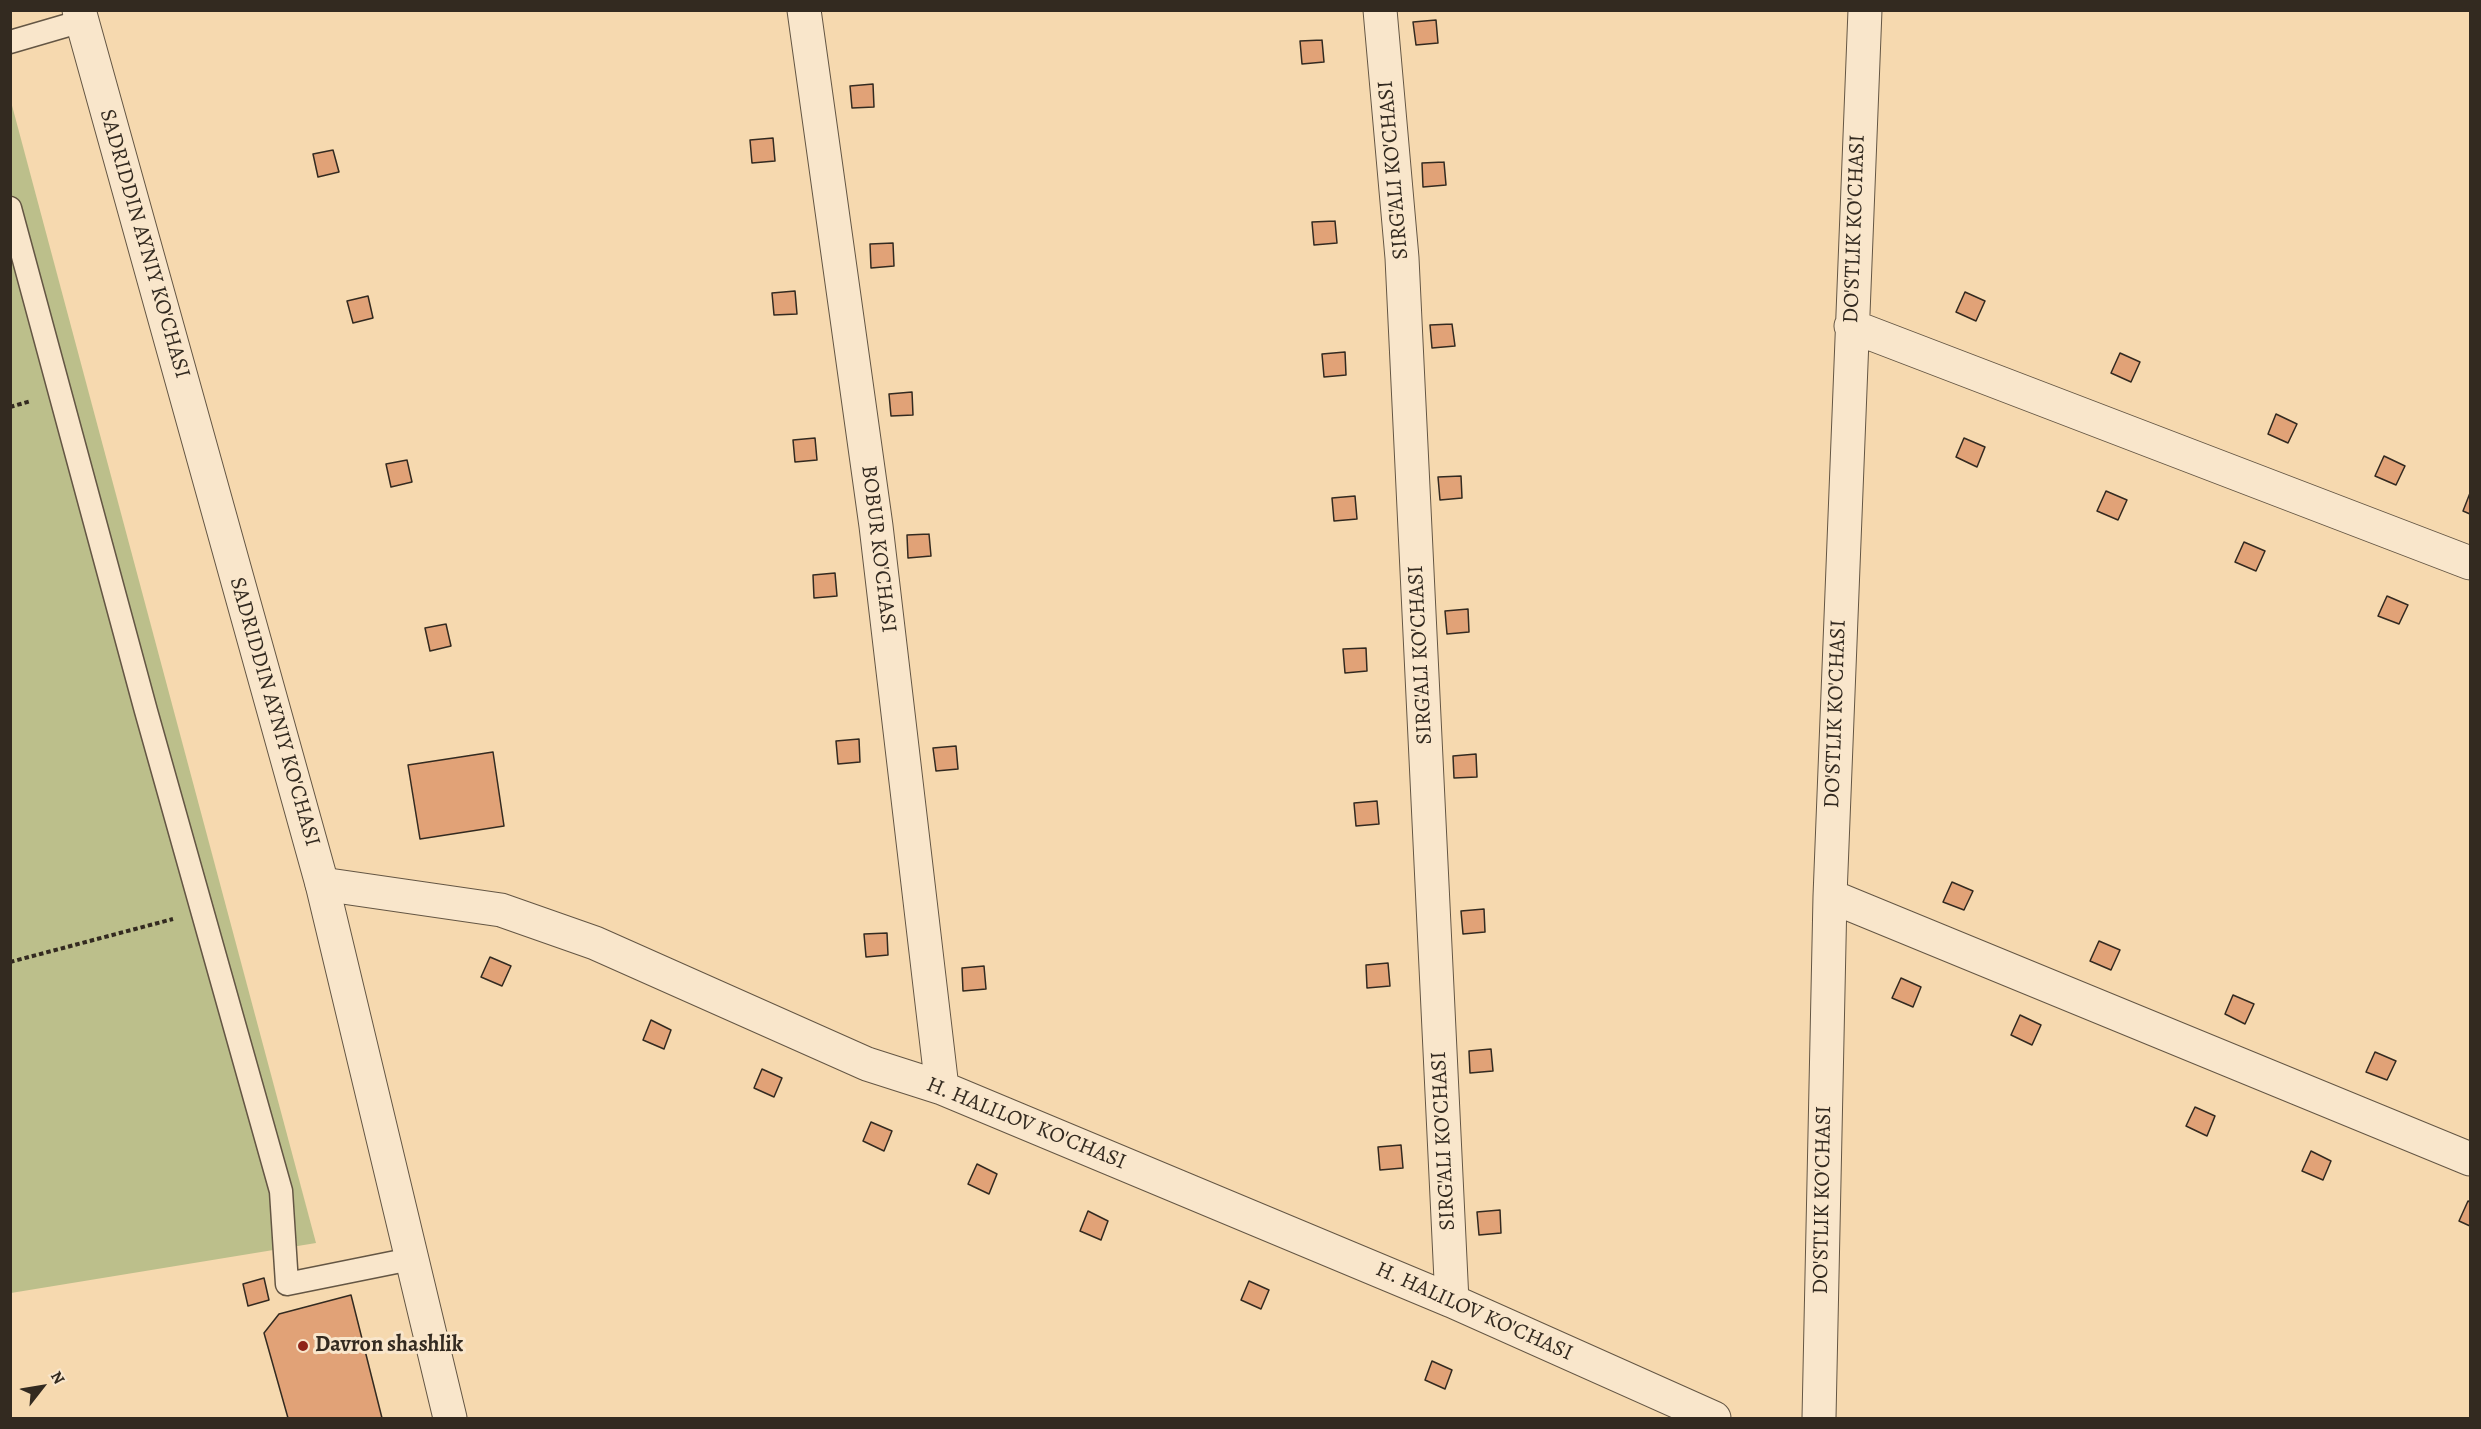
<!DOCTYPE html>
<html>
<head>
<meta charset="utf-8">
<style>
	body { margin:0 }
	#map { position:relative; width:2481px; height:1429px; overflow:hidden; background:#f6d9af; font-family:Alegreya,serif }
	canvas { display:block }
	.frame { position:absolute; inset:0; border:12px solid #332a20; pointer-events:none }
	.north { position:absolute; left:12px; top:1357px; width:60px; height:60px; -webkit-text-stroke:4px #f9e6cb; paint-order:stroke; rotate:59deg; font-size:16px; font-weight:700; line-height:24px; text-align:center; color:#332a20 }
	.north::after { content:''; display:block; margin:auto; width:21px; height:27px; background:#332a20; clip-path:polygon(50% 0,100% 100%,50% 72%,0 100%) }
</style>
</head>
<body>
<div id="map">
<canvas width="2481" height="1429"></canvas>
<div class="frame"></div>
<div class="north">N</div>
</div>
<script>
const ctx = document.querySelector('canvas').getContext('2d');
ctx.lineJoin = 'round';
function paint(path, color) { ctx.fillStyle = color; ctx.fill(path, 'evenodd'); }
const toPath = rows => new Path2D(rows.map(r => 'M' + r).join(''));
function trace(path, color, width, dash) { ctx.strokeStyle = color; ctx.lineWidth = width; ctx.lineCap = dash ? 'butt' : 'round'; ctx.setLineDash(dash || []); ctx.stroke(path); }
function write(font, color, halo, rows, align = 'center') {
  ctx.font = font + ' Alegreya,serif'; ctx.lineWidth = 6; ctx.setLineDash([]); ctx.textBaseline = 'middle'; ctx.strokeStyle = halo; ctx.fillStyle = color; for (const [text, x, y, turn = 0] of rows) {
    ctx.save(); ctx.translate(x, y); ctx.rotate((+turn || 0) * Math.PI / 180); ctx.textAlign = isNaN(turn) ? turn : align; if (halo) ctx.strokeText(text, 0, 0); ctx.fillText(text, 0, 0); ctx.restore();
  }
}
const green = toPath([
	[10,98,316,1243,11,1293,10,1293]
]);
const building = toPath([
	[1436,20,1438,43,1416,45,1413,22,1436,20],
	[1322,40,1324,62,1302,64,1300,41,1322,40],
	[873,84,874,107,852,108,850,86,873,84],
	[773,138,775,161,752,163,750,140,773,138],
	[333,150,339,172,318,177,313,154,333,150],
	[1444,162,1446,185,1423,187,1422,163,1444,162],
	[1335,221,1337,243,1314,245,1312,222,1335,221],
	[893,243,894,266,871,268,870,244,893,243],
	[795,291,797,314,774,315,772,293,795,291],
	[1965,292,1985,301,1976,321,1956,312,1965,292],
	[368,296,373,318,353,323,347,301,368,296],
	[1452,324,1455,346,1432,348,1430,325,1452,324],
	[1345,352,1346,375,1324,377,1322,354,1345,352],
	[2120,353,2140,362,2131,382,2111,373,2120,353],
	[912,392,913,415,891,416,889,394,912,392],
	[2276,414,2297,424,2288,443,2268,434,2276,414],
	[815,438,817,460,795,462,793,440,815,438],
	[1964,438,1985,447,1977,467,1956,457,1964,438],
	[2384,456,2405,466,2396,485,2375,476,2384,456],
	[407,460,412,482,391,487,386,464,407,460],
	[1461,476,1462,498,1440,500,1438,477,1461,476],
	[2106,491,2127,500,2118,520,2097,511,2106,491],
	[2470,493,2470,514,2463,511,2470,493],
	[1355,496,1357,519,1334,521,1332,498,1355,496],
	[929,534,931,556,908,558,907,535,929,534],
	[2244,542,2265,551,2256,571,2235,562,2244,542],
	[835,573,837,596,814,598,813,575,835,573],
	[2387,596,2408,605,2399,624,2378,616,2387,596],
	[1468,609,1469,632,1447,634,1445,611,1468,609],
	[446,624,451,646,430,651,425,628,446,624],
	[1366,648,1367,671,1345,673,1343,649,1366,648],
	[859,739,860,762,838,764,836,741,859,739],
	[956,746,958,769,936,771,933,748,956,746],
	[493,752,504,826,420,839,408,765,493,752],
	[1476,754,1477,777,1454,778,1453,756,1476,754],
	[1377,801,1379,824,1356,826,1354,803,1377,801],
	[1952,882,1973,891,1964,910,1943,902,1952,882],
	[1484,909,1485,932,1463,934,1461,911,1484,909],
	[887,933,888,955,866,957,864,934,887,933],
	[2099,941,2120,950,2111,970,2090,961,2099,941],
	[490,957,511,966,502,986,481,977,490,957],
	[1388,963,1390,986,1367,988,1366,965,1388,963],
	[984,966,986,989,963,991,962,968,984,966],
	[1901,978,1921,987,1913,1007,1892,998,1901,978],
	[2233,995,2254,1004,2245,1024,2225,1014,2233,995],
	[2020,1015,2041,1025,2032,1045,2011,1035,2020,1015],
	[651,1020,671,1030,664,1049,643,1040,651,1020],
	[1491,1049,1493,1071,1470,1073,1469,1051,1491,1049],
	[2375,1052,2396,1061,2387,1080,2366,1072,2375,1052],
	[762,1069,782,1078,774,1097,754,1088,762,1069],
	[2195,1107,2215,1116,2207,1136,2186,1126,2195,1107],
	[871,1122,892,1131,884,1151,863,1141,871,1122],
	[1401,1145,1403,1168,1380,1170,1378,1147,1401,1145],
	[2311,1151,2331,1161,2323,1180,2302,1171,2311,1151],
	[977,1164,997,1174,989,1194,968,1184,977,1164],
	[2468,1201,2470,1202,2470,1226,2459,1221,2468,1201],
	[1500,1210,1501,1233,1479,1235,1477,1212,1500,1210],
	[1088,1211,1108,1221,1101,1240,1080,1231,1088,1211],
	[264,1278,269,1300,248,1306,243,1284,264,1278],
	[1249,1281,1269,1290,1261,1309,1241,1300,1249,1281],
	[351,1295,382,1418,288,1418,264,1333,279,1314,351,1295],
	[1432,1361,1452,1370,1445,1389,1425,1380,1432,1361]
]);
const path = toPath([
	[10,407,31,401],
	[10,962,173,919]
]);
const service = toPath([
	[10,42,82,21],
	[10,208,146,711,281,1191,287,1284,411,1259]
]);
const minor = toPath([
	[804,10,876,526,942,1088],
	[1380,10,1402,258,1452,1301],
	[1851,326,2470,563],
	[322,884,501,910,595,943,867,1064,942,1088,1452,1301,1714,1418],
	[1830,896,2470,1159],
	[1819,1418,1830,896,1865,10]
]);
const tertiary = toPath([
	[79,10,322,884,450,1418]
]);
const markers = [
	[303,1346,6,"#8f2418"]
];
const streetNames = [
	["SIRG'ALI KO'CHASI",1394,170,-95],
	["DO'STLIK KO'CHASI",1855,229,-88],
	["SADRIDDIN AYNIY KO'CHASI",144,244,74],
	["BOBUR KO'CHASI",878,549,83],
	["SIRG'ALI KO'CHASI",1421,655,-93],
	["SADRIDDIN AYNIY KO'CHASI",274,712,74],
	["DO'STLIK KO'CHASI",1836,714,-88],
	["H. HALILOV KO'CHASI",1026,1124,22],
	["SIRG'ALI KO'CHASI",1444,1141,-93],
	["DO'STLIK KO'CHASI",1823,1200,-89],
	["H. HALILOV KO'CHASI",1474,1312,24]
];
const poiNames = [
	["Davron shashlik",315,1346]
];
paint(green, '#bcbf8b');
paint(building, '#e1a277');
trace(building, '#332a20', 1.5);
trace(service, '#645644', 25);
trace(minor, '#645644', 35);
trace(tertiary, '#645644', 35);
trace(path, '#332a20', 4, [4.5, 3]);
trace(service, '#f9e6cb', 22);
trace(minor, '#f9e6cb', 33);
trace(tertiary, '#f9e6cb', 33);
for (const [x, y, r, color] of markers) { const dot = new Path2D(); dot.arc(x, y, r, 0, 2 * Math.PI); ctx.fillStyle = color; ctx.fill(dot); trace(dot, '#f9e6cb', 2); }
write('22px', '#332a20', '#f9e6cb', streetNames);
write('bold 22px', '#332a20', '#f9e6cb', poiNames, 'left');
</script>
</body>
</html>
